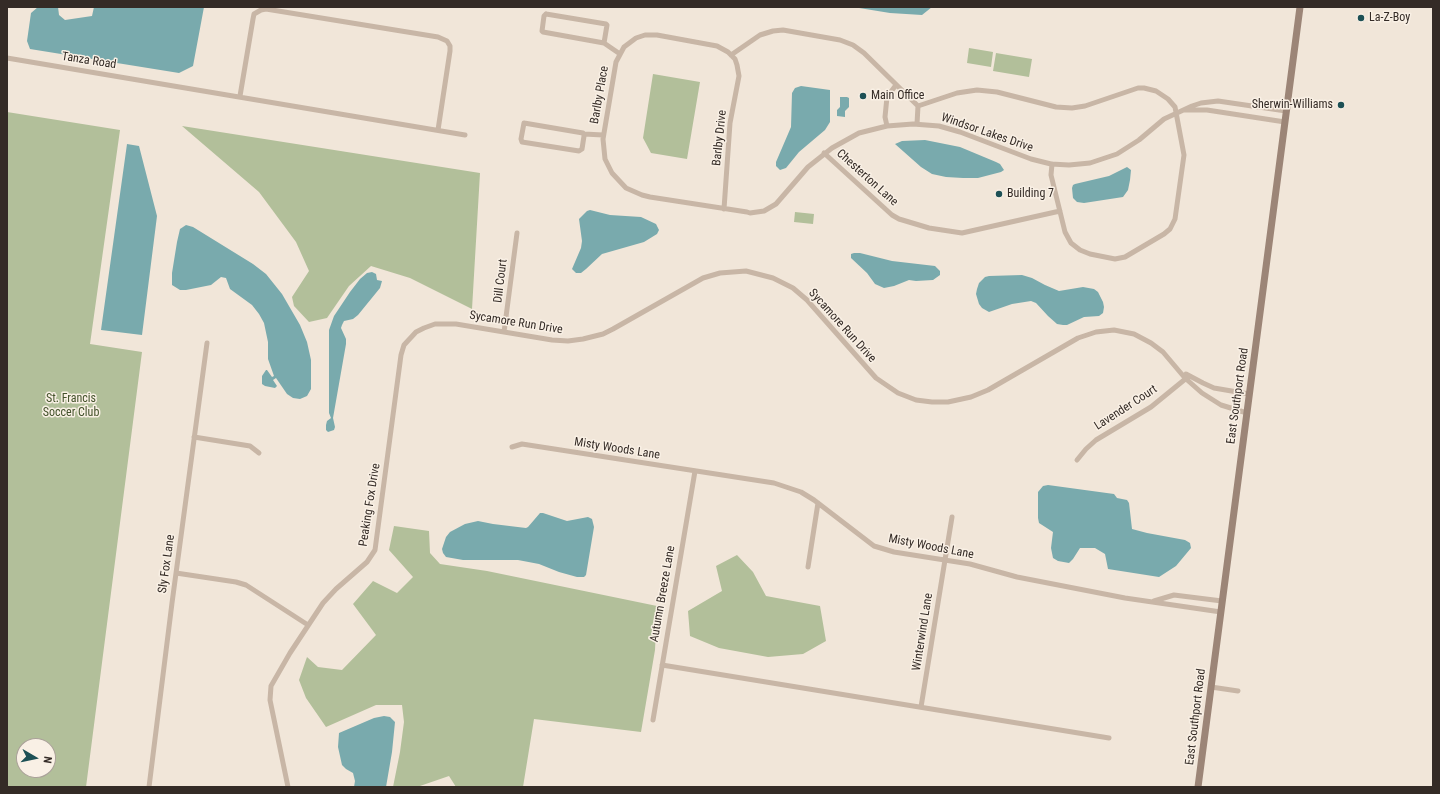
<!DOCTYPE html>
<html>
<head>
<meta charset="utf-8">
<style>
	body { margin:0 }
	#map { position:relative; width:1440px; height:794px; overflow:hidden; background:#f1e6d9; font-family:"Roboto Condensed",sans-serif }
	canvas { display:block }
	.frame { position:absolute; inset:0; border:8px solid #342b26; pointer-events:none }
	.north { position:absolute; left:16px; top:738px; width:40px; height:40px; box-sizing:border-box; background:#f9f0e5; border:1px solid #aaa199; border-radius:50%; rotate:99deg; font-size:11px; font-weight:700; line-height:16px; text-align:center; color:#342b26 }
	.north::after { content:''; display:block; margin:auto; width:14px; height:18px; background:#1d5055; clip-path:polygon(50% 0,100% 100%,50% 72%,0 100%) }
</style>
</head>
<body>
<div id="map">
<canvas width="1440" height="794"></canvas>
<div class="frame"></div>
<div class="north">N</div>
</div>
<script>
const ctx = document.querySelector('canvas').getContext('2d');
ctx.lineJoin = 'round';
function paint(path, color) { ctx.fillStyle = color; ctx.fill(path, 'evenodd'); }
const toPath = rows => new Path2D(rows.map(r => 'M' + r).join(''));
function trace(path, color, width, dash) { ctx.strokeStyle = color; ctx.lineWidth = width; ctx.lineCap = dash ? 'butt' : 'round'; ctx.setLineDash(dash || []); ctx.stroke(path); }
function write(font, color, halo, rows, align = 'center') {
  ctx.font = font + ' "Roboto Condensed",sans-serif'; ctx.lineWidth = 3; ctx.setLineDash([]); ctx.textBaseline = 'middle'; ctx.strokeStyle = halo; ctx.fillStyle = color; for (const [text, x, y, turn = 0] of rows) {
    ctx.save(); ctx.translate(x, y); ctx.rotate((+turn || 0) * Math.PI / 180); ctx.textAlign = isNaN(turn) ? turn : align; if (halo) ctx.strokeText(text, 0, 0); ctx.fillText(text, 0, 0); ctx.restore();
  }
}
const green = toPath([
	[969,48,993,52,991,67,967,63],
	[996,53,1032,59,1029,77,993,71],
	[653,74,700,82,687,159,651,153,643,138],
	[7,112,120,130,90,344,142,352,86,787,7,787],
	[24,746,48,746,48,770,24,770],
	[182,126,480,173,472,309,410,278,371,266,349,286,327,318,309,322,294,306,292,297,309,271,296,242,259,192],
	[795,212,814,214,813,224,794,222],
	[394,526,429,531,430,553,440,564,487,571,657,606,655,650,641,732,534,719,523,787,456,787,449,776,417,787,393,787,400,752,404,722,402,705,376,705,326,727,306,698,299,680,307,657,318,667,342,670,376,635,353,604,373,581,397,593,413,577,389,550],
	[737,555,753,572,766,596,820,606,826,641,803,654,768,657,719,648,690,636,688,611,722,591,716,566]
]);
const water = toPath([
	[38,7,58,7,59,15,65,20,92,16,94,7,204,7,193,66,179,73,30,49,27,41,31,13],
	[853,7,932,7,922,15,890,13],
	[801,86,830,90,830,122,825,130,799,152,786,168,780,170,776,166,776,162,791,127,792,93,795,88],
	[840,97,847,97,849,98,849,107,845,111,845,117,837,116,837,110,840,107],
	[925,140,960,147,996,162,1000,164,1004,170,1001,172,978,178,963,178,946,177,932,174,921,167,895,144,902,141],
	[127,144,139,146,157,216,142,335,101,330],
	[1127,167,1131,170,1130,180,1128,190,1123,197,1084,203,1077,202,1073,198,1072,188,1073,185,1075,184,1109,176],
	[590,210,610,215,641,217,656,224,659,230,657,234,644,242,602,254,586,269,581,273,576,273,572,269,581,248,582,241,579,219,587,211],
	[186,225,193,227,253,264,266,274,282,294,300,325,307,342,311,360,311,389,307,396,300,399,293,398,287,394,276,378,273,380,277,386,275,388,265,386,262,384,262,376,266,370,267,370,272,377,274,376,268,359,268,342,264,323,259,314,252,305,230,289,226,278,221,277,211,285,186,290,180,290,172,285,172,273,177,242,180,229],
	[854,253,860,253,892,261,935,266,940,271,940,275,933,280,916,281,909,280,894,286,884,288,875,284,867,273,851,258,851,254],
	[372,272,376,274,377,280,382,281,380,288,358,315,353,319,344,321,342,325,341,328,346,339,346,344,333,418,335,427,334,430,328,432,326,430,326,425,327,421,331,418,329,413,329,330,334,316,350,292,360,279,367,273],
	[1022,275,1032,278,1045,285,1059,291,1083,287,1094,289,1098,292,1103,302,1104,307,1103,313,1099,316,1084,317,1067,325,1063,325,1057,324,1048,316,1036,303,1031,301,1012,304,989,312,982,308,979,304,976,294,977,289,979,283,985,277,989,276],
	[1048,485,1114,494,1117,498,1127,500,1129,503,1132,529,1147,533,1185,540,1190,543,1191,548,1176,566,1159,577,1108,569,1105,554,1095,548,1080,548,1073,559,1069,563,1058,561,1053,558,1051,548,1053,532,1039,523,1038,518,1038,492,1043,486],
	[540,513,543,513,567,521,588,517,592,519,594,527,586,575,584,577,577,577,559,572,539,564,518,560,463,560,446,557,443,553,442,549,446,537,450,532,465,524,478,521,493,524,526,528,528,527],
	[384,716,390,717,395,722,392,752,386,787,354,787,355,781,353,773,346,769,342,765,338,747,339,733,374,718]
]);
const street = toPath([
	[546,14,606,24,607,25,604,43,543,32,542,31,544,16,546,14],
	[604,43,620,54],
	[731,55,760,35,773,31,783,30,840,40,853,45,864,53,918,106],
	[7,58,465,135],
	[240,96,253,19,254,14,261,10,266,9,438,37,447,41,450,46,450,51,438,130],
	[918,106,957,93,977,90,997,92,1056,107,1072,108,1085,106,1138,88,1144,88,1156,91,1168,99,1175,107,1184,155,1175,219,1170,229,1164,234,1125,257,1115,259,1090,254,1080,250,1071,243,1065,232,1051,175,1052,164],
	[1185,110,1207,110,1285,122],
	[524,123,583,133,584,136,582,149,579,151,522,142,521,139,524,123],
	[917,124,918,106],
	[887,126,885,117,887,97,896,85],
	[584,134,603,135],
	[824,153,892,215,899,219,929,228,962,233,1060,211],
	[724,209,730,123,739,76,737,65,735,59,728,52,717,46,657,35,645,35,636,38,624,47,616,62,603,139,605,159,612,173,626,188,642,195,650,197,747,212,750,213,764,211,776,204,808,167,832,148,859,133,887,126,913,124,939,126,960,132,1031,159,1051,164,1069,165,1090,163,1117,154,1139,140,1164,119,1192,106,1201,103,1218,101,1286,111],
	[504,332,517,233],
	[1186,374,1203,383,1214,388,1249,394],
	[194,437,250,446,259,453],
	[512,447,522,444,774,483,801,492,814,500,874,546,894,552,970,564,1017,577,1125,598,1221,612],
	[1077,460,1086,449,1096,440,1151,407,1189,376],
	[808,567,818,503],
	[176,573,236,582,246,585,308,625],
	[1154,601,1174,595,1222,601],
	[662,665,1109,738],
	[1211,687,1238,691],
	[921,707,952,517],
	[653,720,695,471],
	[149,787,172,603,207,343],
	[288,787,270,700,271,686,290,653,323,603,336,589,367,562,375,550,401,355,404,345,416,332,424,328,435,324,456,324,552,340,568,341,583,339,603,334,613,329,703,278,720,273,746,271,773,278,793,288,807,300,876,378,898,393,916,400,932,402,948,402,971,397,988,390,1078,338,1096,332,1114,330,1134,334,1151,343,1163,352,1185,378,1202,393,1221,405,1247,413]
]);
const secondary = toPath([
	[1198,787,1300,7]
]);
const markers = [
	[1361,18,4,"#1d5055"],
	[863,96,4,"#1d5055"],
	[1341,105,4,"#1d5055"],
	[999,194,4,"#1d5055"]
];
const poiNames = [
	["La-Z-Boy",1369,18],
	["Main Office",871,96],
	["Sherwin-Williams",1333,105,"right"],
	["Building 7",1007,194]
];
const streetNames = [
	["Tanza Road",89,61,9],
	["Barlby Place",600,95,-80],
	["Windsor Lakes Drive",987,133,19],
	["Barlby Drive",720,138,-84],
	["Chesterton Lane",867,178,42],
	["Dill Court",501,281,-83],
	["Sycamore Run Drive",516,323,9],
	["Sycamore Run Drive",842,326,48],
	["East Southport Road",1238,396,-82],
	["Lavender Court",1126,408,-33],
	["Misty Woods Lane",617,449,9],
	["Peaking Fox Drive",370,505,-81],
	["Misty Woods Lane",931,547,11],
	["Sly Fox Lane",167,564,-82],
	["Autumn Breeze Lane",663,594,-80],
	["Winterwind Lane",923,632,-81],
	["East Southport Road",1196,717,-83]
];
const parkNames = [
	["St. Francis",71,399],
	["Soccer Club",71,413]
];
paint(green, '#b2bf9a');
paint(water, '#79aaad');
trace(street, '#c8b6a6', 5);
trace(secondary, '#9c8577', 7);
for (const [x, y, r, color] of markers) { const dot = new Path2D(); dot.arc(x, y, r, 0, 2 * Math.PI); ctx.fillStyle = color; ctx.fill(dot); trace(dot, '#f9f0e5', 1.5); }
write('12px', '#342b26', '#f9f0e5', poiNames, 'left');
write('12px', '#342b26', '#f9f0e5', streetNames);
write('12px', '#43522b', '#f9f0e5', parkNames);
</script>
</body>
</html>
